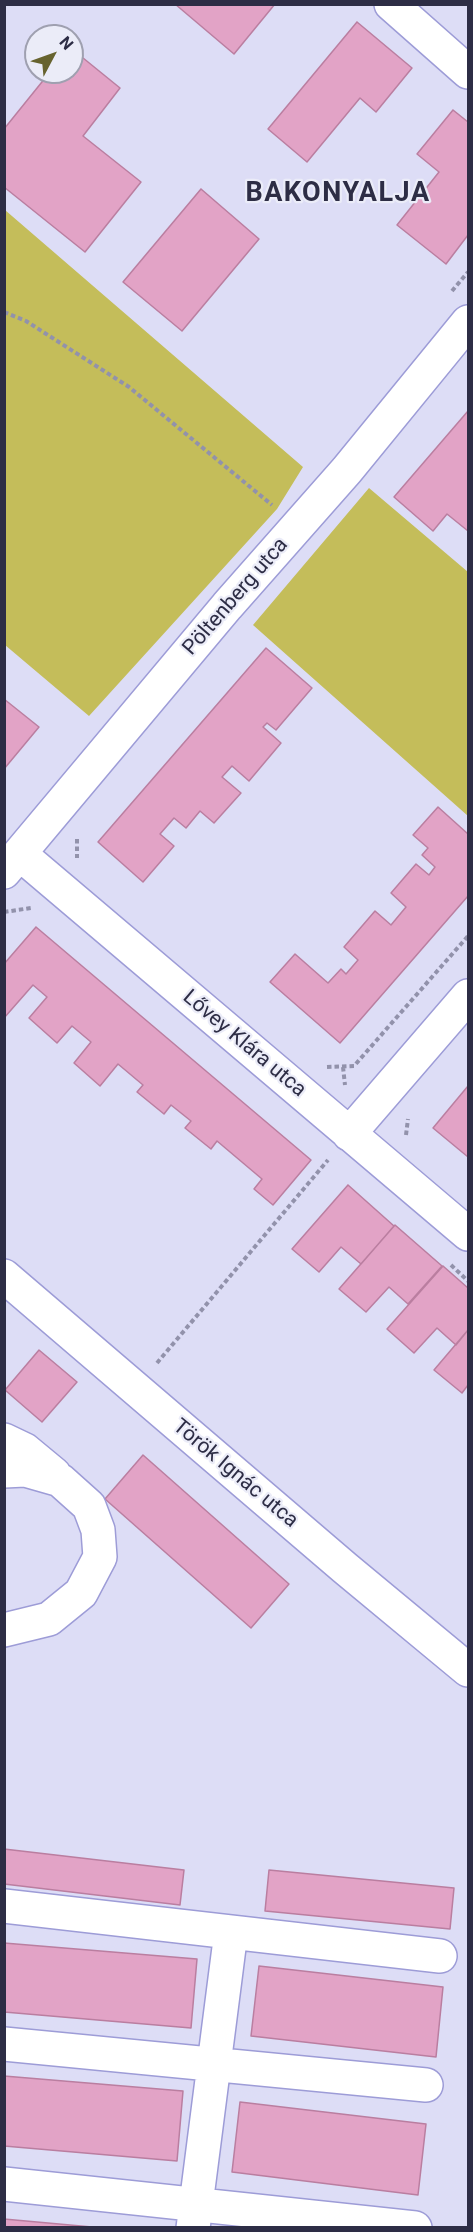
<!DOCTYPE html>
<html>
<head>
<meta charset="utf-8">
<style>
	body { margin:0 }
	#map { position:relative; width:473px; height:2232px; overflow:hidden; background:#ddddf6; font-family:Roboto,sans-serif }
	canvas { display:block }
	.frame { position:absolute; inset:0; border:6px solid #2d2d45; pointer-events:none }
	.north { position:absolute; left:24px; top:24px; width:60px; height:60px; box-sizing:border-box; background:#ebecf8; border:2px solid #9fa0b0; border-radius:50%; rotate:49deg; font-size:16px; font-weight:700; line-height:24px; text-align:center; color:#2d2d45 }
	.north::after { content:''; display:block; margin:auto; width:21px; height:27px; background:#67632f; clip-path:polygon(50% 0,100% 100%,50% 72%,0 100%) }
</style>
</head>
<body>
<div id="map">
<canvas width="473" height="2232"></canvas>
<div class="frame"></div>
<div class="north">N</div>
</div>
<script>
const ctx = document.querySelector('canvas').getContext('2d');
ctx.lineJoin = 'round';
function paint(path, color) { ctx.fillStyle = color; ctx.fill(path, 'evenodd'); }
const toPath = rows => new Path2D(rows.map(r => 'M' + r).join(''));
function trace(path, color, width, dash) { ctx.strokeStyle = color; ctx.lineWidth = width; ctx.lineCap = dash ? 'butt' : 'round'; ctx.setLineDash(dash || []); ctx.stroke(path); }
function write(font, color, halo, rows, align = 'center') {
  ctx.font = font + ' Roboto,sans-serif'; ctx.lineWidth = 4.5; ctx.setLineDash([]); ctx.textBaseline = 'middle'; ctx.strokeStyle = halo; ctx.fillStyle = color; for (const [text, x, y, turn = 0] of rows) {
    ctx.save(); ctx.translate(x, y); ctx.rotate((+turn || 0) * Math.PI / 180); ctx.textAlign = isNaN(turn) ? turn : align; if (halo) ctx.strokeText(text, 0, 0); ctx.fillText(text, 0, 0); ctx.restore();
  }
}
const green = toPath([
	[5,210,303,467,277,509,89,716,5,645],
	[369,488,468,572,468,816,253,625]
]);
const building = toPath([
	[175,4,275,4,234,54,175,4],
	[357,22,412,68,376,112,360,98,307,162,268,129,357,22],
	[72,49,120,88,83,136,141,182,85,252,4,187,4,129,50,72,72,72,72,49],
	[453,110,468,122,468,235,446,264,397,225,439,172,417,154,453,110],
	[201,189,259,239,182,331,123,282,201,189],
	[468,411,468,531,447,514,433,531,394,497,468,411],
	[266,648,312,688,276,730,267,723,263,727,281,743,249,781,232,766,222,777,241,793,214,823,200,811,186,828,174,818,160,834,174,846,143,882,98,842,266,648],
	[4,699,39,727,4,769,4,699],
	[438,807,468,834,468,896,340,1043,270,982,295,954,328,983,341,969,346,974,358,960,344,947,375,911,391,925,406,907,391,893,416,864,429,875,435,867,422,855,428,848,413,835,438,807],
	[36,927,311,1160,273,1205,254,1189,262,1179,217,1141,211,1149,185,1128,191,1121,171,1105,164,1114,137,1092,143,1085,118,1064,100,1086,74,1063,91,1042,72,1026,57,1043,29,1018,47,997,33,985,4,1018,4,964,36,927],
	[468,1086,468,1157,433,1128,468,1086],
	[348,1185,394,1226,361,1264,341,1247,319,1272,292,1249,348,1185],
	[395,1225,442,1266,408,1304,389,1287,366,1312,339,1289,395,1225],
	[443,1266,468,1288,468,1330,456,1345,437,1328,414,1353,387,1329,443,1266],
	[468,1330,468,1385,462,1393,434,1370,468,1330],
	[39,1350,77,1382,42,1422,5,1390,39,1350],
	[143,1455,289,1584,251,1628,105,1499,143,1455],
	[4,1849,184,1870,180,1905,4,1884,4,1849],
	[269,1870,454,1888,450,1929,265,1911,269,1870],
	[4,1943,197,1959,191,2028,4,2012,4,1943],
	[259,1966,443,1987,436,2057,251,2036,259,1966],
	[4,2076,183,2091,177,2161,4,2146,4,2076],
	[240,2102,426,2124,418,2195,232,2172,240,2102],
	[4,2219,103,2228,4,2228,4,2219]
]);
const path = toPath([
	[452,291,468,272],
	[4,312,26,321,129,387,272,505],
	[77,839,77,858],
	[4,912,31,908],
	[327,1067,354,1066,468,936],
	[343,1067,345,1085],
	[406,1135,408,1119],
	[451,1265,468,1281],
	[157,1363,328,1160]
]);
const minor = toPath([
	[391,4,468,72],
	[20,854,468,1234],
	[4,872,227,606,347,470,468,322],
	[349,1134,468,996],
	[4,1276,345,1568,468,1670],
	[4,1440,25,1450,54,1474],
	[4,1471,25,1470,60,1480,89,1506,98,1530,100,1557,81,1593,49,1619,4,1630],
	[4,1906,440,1956],
	[4,2044,426,2085],
	[4,2184,415,2228],
	[193,2228,231,1932]
]);
const streetNames = [
	["Pöltenberg utca",236,597,-49],
	["Lővey Klára utca",244,1044,40],
	["Török Ignác utca",235,1474,40]
];
const districtNames = [
	["BAKONYALJA",338,194]
];
paint(green, '#c4bd5a');
paint(building, '#e2a3c6');
trace(building, '#ba7ea0', 1.5);
trace(minor, '#9d9cd7', 36);
trace(path, '#9292ab', 4, [4.5, 3]);
trace(minor, '#fff', 33);
write('21px', '#2d2d45', '#ebecf8', streetNames);
ctx.letterSpacing = '1.5px';
write('bold 27px', '#2d2d45', '#ebecf8', districtNames);
ctx.letterSpacing = '0px';
</script>
</body>
</html>
